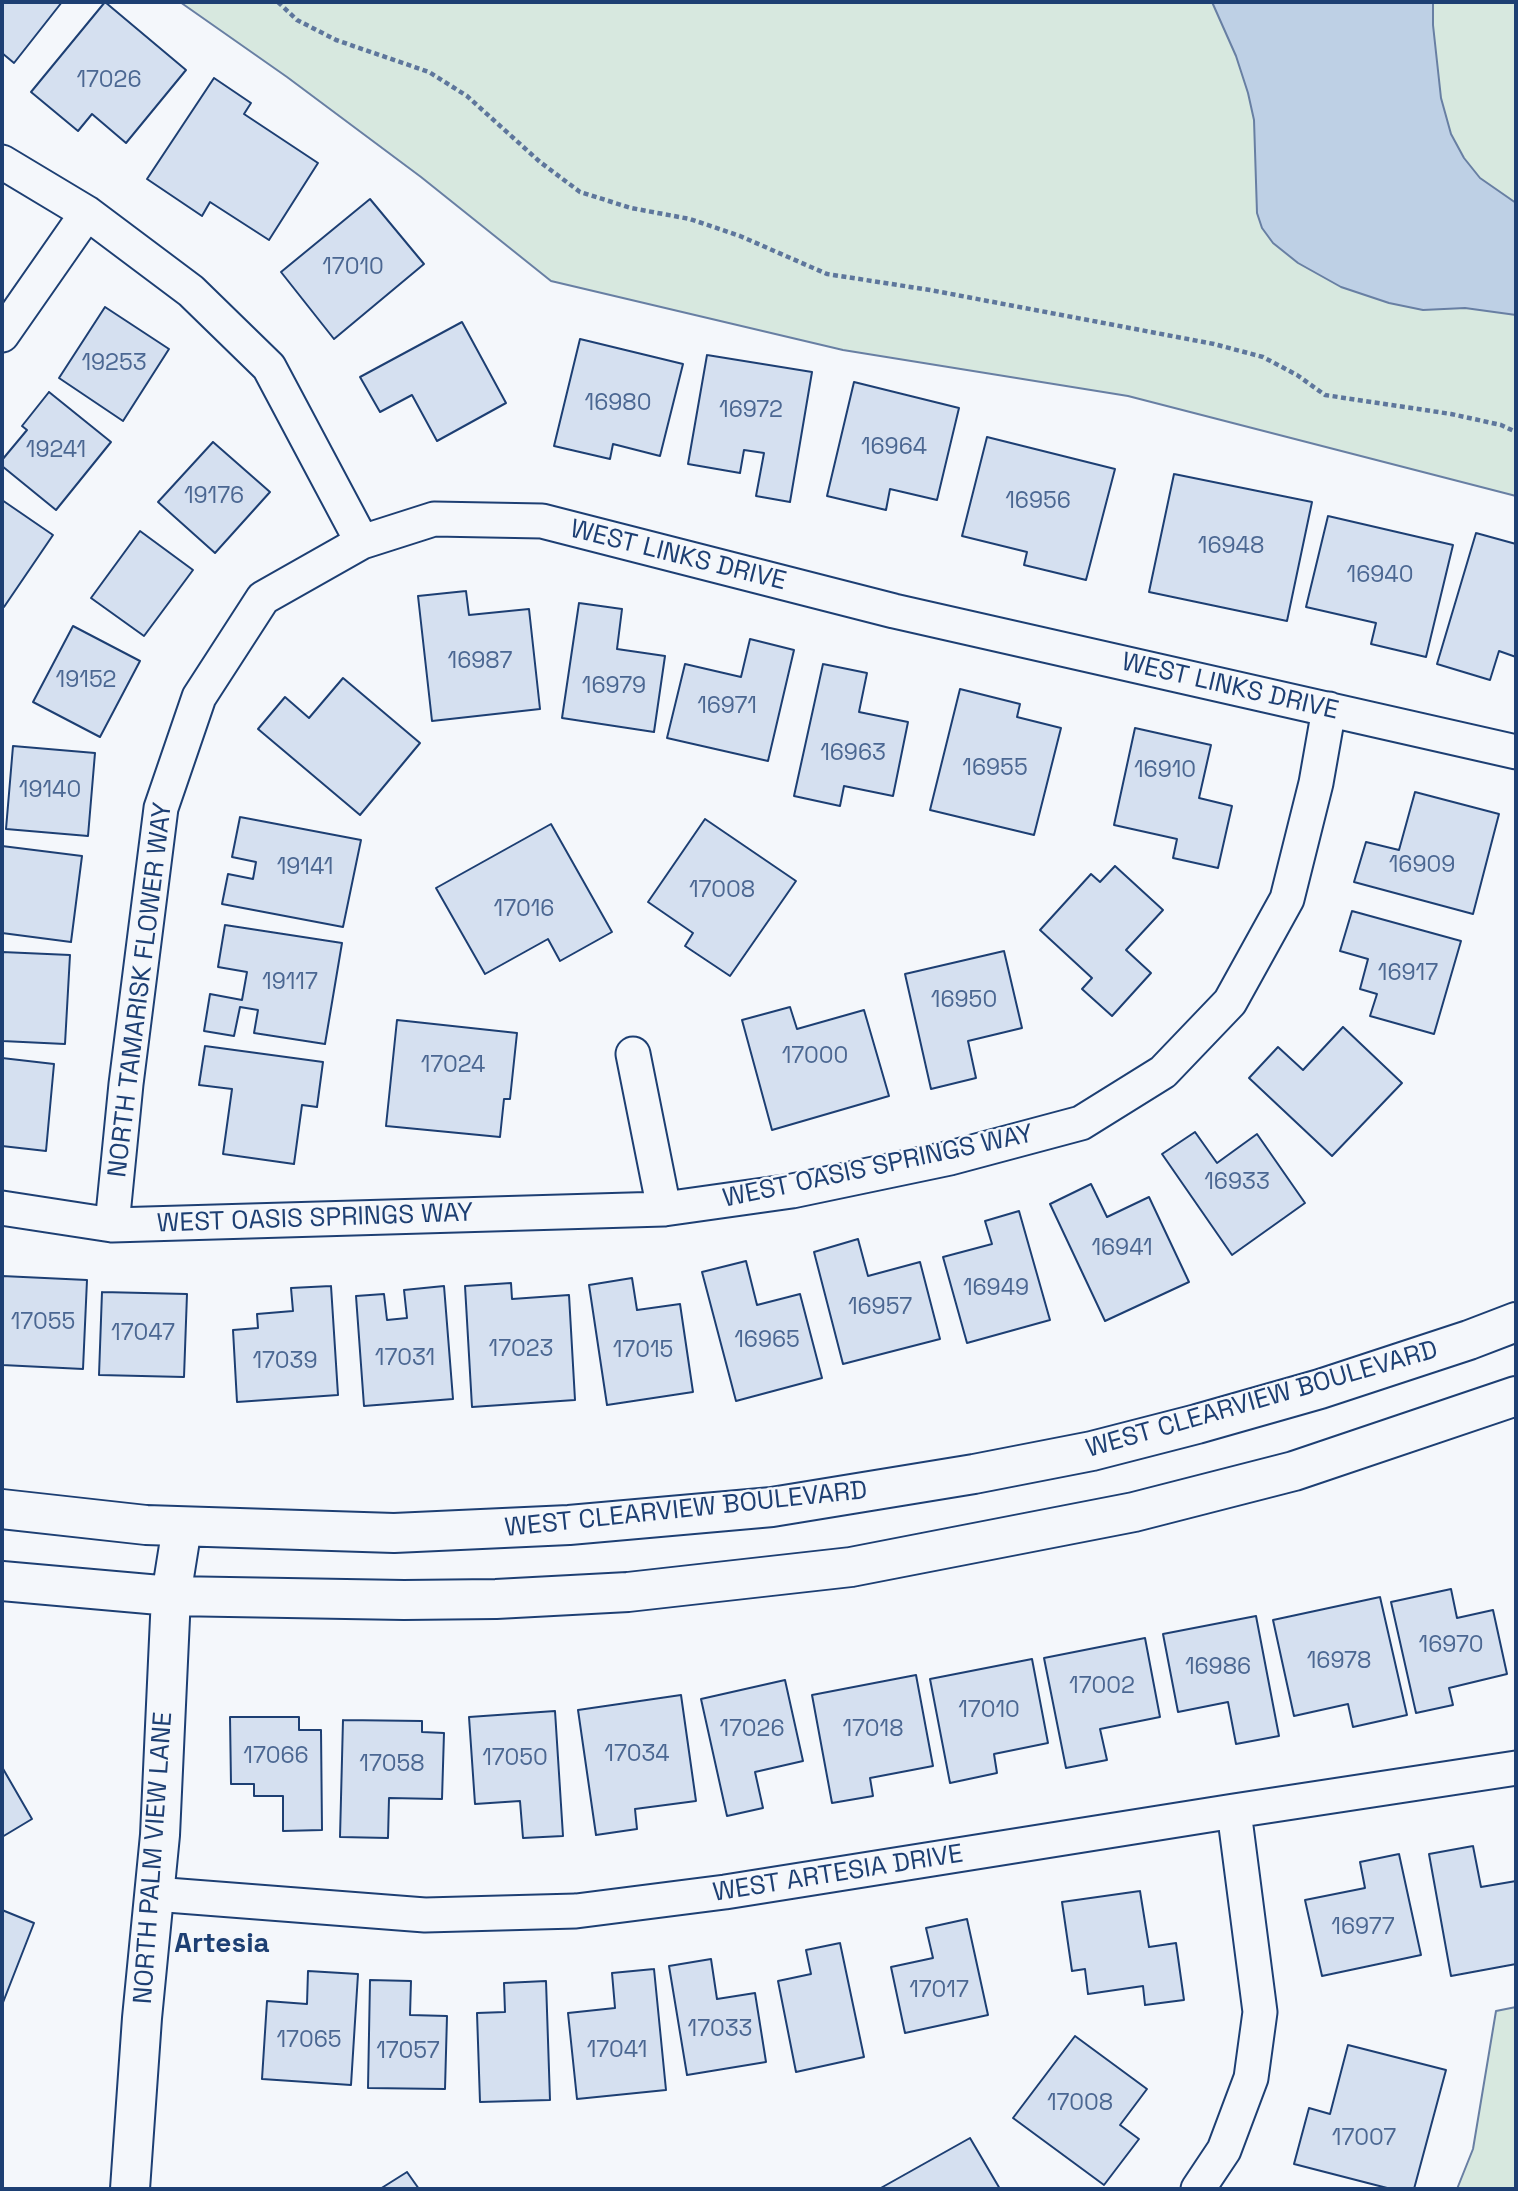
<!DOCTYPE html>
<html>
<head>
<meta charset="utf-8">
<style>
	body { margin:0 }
	#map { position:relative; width:1518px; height:2191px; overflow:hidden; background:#f4f7fb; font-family:"Space Grotesk",sans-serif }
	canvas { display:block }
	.frame { position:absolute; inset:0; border:4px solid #1d3f73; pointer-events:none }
</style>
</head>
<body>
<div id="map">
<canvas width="1518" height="2191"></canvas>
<div class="frame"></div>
</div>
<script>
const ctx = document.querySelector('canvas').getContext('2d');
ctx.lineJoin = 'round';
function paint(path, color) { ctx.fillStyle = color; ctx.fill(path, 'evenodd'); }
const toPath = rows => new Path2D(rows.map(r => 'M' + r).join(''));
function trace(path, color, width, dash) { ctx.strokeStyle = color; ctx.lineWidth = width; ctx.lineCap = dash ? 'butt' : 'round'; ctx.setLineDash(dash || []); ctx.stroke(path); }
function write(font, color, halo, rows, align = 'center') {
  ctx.font = font + ' "Space Grotesk",sans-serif'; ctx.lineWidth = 5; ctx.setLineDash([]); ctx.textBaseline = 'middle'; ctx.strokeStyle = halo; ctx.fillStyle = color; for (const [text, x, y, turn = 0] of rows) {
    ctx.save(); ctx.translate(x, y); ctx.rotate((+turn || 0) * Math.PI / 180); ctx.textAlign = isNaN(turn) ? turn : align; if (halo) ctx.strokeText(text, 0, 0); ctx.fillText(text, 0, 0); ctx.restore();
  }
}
const green = toPath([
	[180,2,1516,2,1516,496,1128,396,843,350,551,281,421,177,287,77,180,2],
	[1516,2007,1516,2189,1457,2189,1473,2149,1496,2011,1516,2007]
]);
const water = toPath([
	[1212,2,1433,2,1433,25,1441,98,1451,134,1464,158,1480,178,1516,203,1516,315,1465,308,1423,310,1389,303,1341,287,1298,263,1273,243,1262,228,1257,213,1254,120,1248,93,1236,56,1212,2]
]);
const building = toPath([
	[2,2,62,2,14,63,2,53,2,2],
	[105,2,186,70,126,143,92,114,78,131,31,92,105,2],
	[214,78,251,103,244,114,318,163,269,240,210,202,202,216,147,179,214,78],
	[370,199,424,264,334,339,281,272,370,199],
	[105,307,169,349,123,421,59,378,105,307],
	[462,322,506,403,437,441,412,395,380,412,360,377,462,322],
	[580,339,683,364,660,456,613,444,610,459,554,446,580,339],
	[707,355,812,372,790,502,756,496,764,453,744,450,740,473,688,464,707,355],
	[854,382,959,408,937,500,890,489,886,510,827,496,854,382],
	[49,392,111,442,56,510,2,466,2,460,27,430,22,426,49,392],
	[987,437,1115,469,1086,580,1024,565,1027,552,962,536,987,437],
	[213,442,270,492,215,553,158,502,213,442],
	[1174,474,1312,502,1287,621,1149,592,1174,474],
	[2,500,53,535,4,607,2,606,2,500],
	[1328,516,1453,545,1426,657,1371,644,1376,623,1306,607,1328,516],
	[140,531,193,570,144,636,91,598,140,531],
	[1476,533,1516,544,1516,657,1499,651,1490,680,1437,664,1476,533],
	[466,591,469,615,529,609,540,709,432,721,418,596,466,591],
	[579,603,622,609,617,649,665,656,654,732,562,718,579,603],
	[73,626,140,661,100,737,33,702,73,626],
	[750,639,794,650,768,761,667,738,685,664,741,677,750,639],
	[823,664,867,673,859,712,908,722,893,796,844,786,840,806,794,796,823,664],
	[343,678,420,743,360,815,258,729,285,697,309,718,343,678],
	[960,689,1020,704,1017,717,1061,728,1034,835,930,810,960,689],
	[1135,728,1211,745,1199,798,1232,806,1218,868,1173,858,1177,839,1114,825,1135,728],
	[13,746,95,753,88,836,6,829,13,746],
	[1415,792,1499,814,1473,914,1354,882,1366,842,1399,850,1415,792],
	[240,817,361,840,343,927,222,904,228,874,253,879,256,862,232,857,240,817],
	[705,819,796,881,730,976,685,946,693,933,648,902,705,819],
	[551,824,612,932,560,961,548,939,485,974,436,888,551,824],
	[2,846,82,856,71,942,2,933,2,846],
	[1115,866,1163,910,1126,950,1151,973,1112,1016,1082,989,1092,978,1040,930,1091,874,1100,882,1115,866],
	[1352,911,1461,941,1434,1034,1370,1016,1377,994,1360,989,1368,959,1340,951,1352,911],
	[225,925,342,943,325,1044,254,1033,258,1010,240,1007,234,1036,204,1031,210,994,242,1000,247,972,218,967,225,925],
	[1004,951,1022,1028,968,1041,976,1078,931,1089,905,974,1004,951],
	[2,952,70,955,65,1044,2,1041,2,952],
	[790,1007,797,1029,864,1010,889,1096,772,1130,742,1020,790,1007],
	[397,1020,517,1033,510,1099,504,1099,500,1137,386,1126,397,1020],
	[1343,1027,1402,1083,1332,1156,1249,1078,1278,1047,1303,1070,1343,1027],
	[205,1046,323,1062,317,1107,302,1105,294,1164,223,1154,232,1089,199,1085,205,1046],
	[2,1058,54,1064,46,1151,2,1146,2,1058],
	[1195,1132,1217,1163,1257,1134,1305,1203,1232,1255,1162,1154,1195,1132],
	[1091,1184,1107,1217,1149,1197,1189,1282,1105,1321,1050,1204,1091,1184],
	[1019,1211,1050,1320,967,1343,943,1257,992,1244,985,1221,1019,1211],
	[858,1239,868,1276,920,1262,940,1339,843,1364,814,1252,858,1239],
	[746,1261,757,1305,800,1294,822,1378,736,1401,702,1272,746,1261],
	[2,1276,87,1280,83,1369,2,1365,2,1276],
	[632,1278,637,1310,680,1304,693,1392,607,1405,589,1285,632,1278],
	[511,1283,512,1299,569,1295,575,1400,472,1407,465,1286,511,1283],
	[331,1286,338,1395,237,1402,233,1330,258,1328,257,1314,293,1311,291,1288,331,1286],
	[444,1286,453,1399,364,1406,356,1296,384,1294,387,1320,407,1318,404,1290,444,1286],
	[102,1292,187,1294,184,1377,99,1375,102,1292],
	[1451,1589,1457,1618,1493,1610,1507,1674,1449,1688,1453,1705,1416,1713,1391,1602,1451,1589],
	[1380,1597,1407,1715,1353,1727,1348,1704,1294,1716,1273,1620,1380,1597],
	[1256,1616,1279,1736,1236,1744,1228,1702,1178,1712,1163,1634,1256,1616],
	[1145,1638,1160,1717,1100,1729,1107,1760,1066,1768,1044,1658,1145,1638],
	[1032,1659,1048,1743,994,1754,997,1773,950,1783,930,1679,1032,1659],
	[916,1675,933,1766,870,1778,873,1796,832,1803,812,1695,916,1675],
	[785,1680,803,1761,755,1772,763,1808,727,1816,701,1699,785,1680],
	[681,1695,696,1801,635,1809,637,1829,596,1835,578,1710,681,1695],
	[555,1711,563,1836,523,1838,520,1801,475,1804,469,1717,555,1711],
	[230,1717,299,1717,299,1730,321,1730,322,1830,283,1831,283,1796,254,1796,254,1784,231,1784,230,1717],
	[343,1720,422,1721,422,1732,444,1733,442,1799,389,1798,388,1838,340,1837,343,1720],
	[2,1767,32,1819,2,1837,2,1767],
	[1473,1846,1481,1887,1516,1881,1516,1964,1451,1976,1429,1854,1473,1846],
	[1399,1854,1421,1955,1322,1976,1305,1900,1365,1888,1360,1862,1399,1854],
	[1140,1891,1149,1947,1176,1943,1184,2000,1145,2005,1143,1986,1088,1994,1085,1969,1072,1971,1062,1902,1140,1891],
	[2,1910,34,1923,2,2005,2,1910],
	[967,1919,988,2015,905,2033,891,1967,933,1958,926,1928,967,1919],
	[840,1943,864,2057,796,2072,778,1981,811,1974,806,1950,840,1943],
	[711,1959,717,1999,755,1993,766,2062,687,2075,669,1966,711,1959],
	[654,1969,666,2090,577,2099,568,2013,615,2008,612,1973,654,1969],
	[308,1971,358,1974,351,2085,262,2079,267,2001,307,2004,308,1971],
	[370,1980,411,1981,410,2015,447,2016,445,2089,368,2088,370,1980],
	[546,1981,550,2100,480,2102,477,2013,505,2012,504,1983,546,1981],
	[1075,2036,1147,2089,1120,2125,1139,2139,1104,2185,1013,2118,1075,2036],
	[1348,2045,1446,2070,1414,2189,1391,2189,1294,2164,1309,2108,1330,2114,1348,2045],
	[970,2138,1000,2189,879,2189,970,2138],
	[407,2172,419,2189,380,2189,407,2172]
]);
const path = toPath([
	[278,2,297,20,336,40,429,72,467,96,540,162,580,192,631,208,690,219,740,236,827,274,930,290,1214,344,1263,357,1297,375,1325,395,1451,414,1501,425,1516,432]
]);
const minor = toPath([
	[2,162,87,213,191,291,269,367,362,542],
	[2,335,87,213],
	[633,1054,664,1209],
	[2,1208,112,1225,664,1209,792,1191,950,1158,1081,1123,1163,1072,1230,1002,1287,899,1316,783,1329,709],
	[112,1225,126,1084,161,808,199,697,263,598,362,542,434,519,542,521,894,611,1516,752],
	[154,1894,425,1915,576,1911,725,1892,1234,1811,1516,1768],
	[1198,2189,1224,2150,1251,2078,1260,2012,1234,1811]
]);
const tertiary = toPath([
	[2,1509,146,1525,394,1533,569,1525,772,1507,974,1474,1092,1451,1197,1424,1320,1389,1469,1340,1516,1322],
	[2,1581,171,1596,404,1600,496,1599,628,1592,851,1567,1134,1512,1294,1471,1516,1396],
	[130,2189,142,2018,160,1835,171,1596,182,1527]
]);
const numberNames = [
	["17026",109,81],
	["17010",353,268],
	["19253",114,364],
	["16980",618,404],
	["16972",751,411],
	["16964",894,448],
	["19241",56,451],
	["19176",214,497],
	["16956",1038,502],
	["16948",1231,547],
	["16940",1380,576],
	["16987",480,662],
	["19152",86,681],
	["16979",614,687],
	["16971",727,707],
	["16963",853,754],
	["16955",995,769],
	["16910",1165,771],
	["19140",50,791],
	["16909",1422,866],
	["19141",305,868],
	["17008",722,891],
	["17016",524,910],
	["16917",1408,974],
	["19117",290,983],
	["16950",964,1001],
	["17000",815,1057],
	["17024",453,1066],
	["16933",1237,1183],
	["16941",1122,1249],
	["16949",996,1289],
	["16957",880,1308],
	["17055",43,1323],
	["17047",143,1334],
	["16965",767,1341],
	["17023",521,1350],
	["17015",643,1351],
	["17031",405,1359],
	["17039",285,1362],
	["16970",1451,1646],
	["16978",1339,1662],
	["16986",1218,1668],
	["17002",1102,1687],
	["17010",989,1711],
	["17026",752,1730],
	["17018",873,1730],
	["17034",637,1755],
	["17066",276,1757],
	["17050",515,1759],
	["17058",392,1765],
	["16977",1363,1928],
	["17017",939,1991],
	["17033",720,2030],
	["17065",309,2041],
	["17041",617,2051],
	["17057",408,2052],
	["17008",1080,2104],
	["17007",1364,2139]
];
const streetNames = [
	["WEST LINKS DRIVE",678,556,14],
	["WEST LINKS DRIVE",1230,687,13],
	["NORTH TAMARISK FLOWER WAY",141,990,-83],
	["WEST OASIS SPRINGS WAY",878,1167,-12],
	["WEST OASIS SPRINGS WAY",315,1219,-2],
	["WEST CLEARVIEW BOULEVARD",1262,1400,-16],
	["WEST CLEARVIEW BOULEVARD",686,1510,-6],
	["NORTH PALM VIEW LANE",154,1858,-86],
	["WEST ARTESIA DRIVE",838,1874,-9]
];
const neighbourhoodNames = [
	["Artesia",222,1944]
];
paint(green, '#d7e8df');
trace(green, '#687fa3', 2);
paint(water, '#bed0e5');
trace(water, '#687fa3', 2);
paint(building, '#d5e0f0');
trace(building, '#1d3f73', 2);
trace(minor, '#1d3f73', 37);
trace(tertiary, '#1d3f73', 42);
trace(path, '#5e769c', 4.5, [5, 3.5]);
trace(minor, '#f4f7fb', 33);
trace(tertiary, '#f4f7fb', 38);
write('23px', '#4b6792', null, numberNames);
write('26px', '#1d3f73', '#f4f7fb', streetNames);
write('bold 28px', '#1d3f73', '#f4f7fb', neighbourhoodNames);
</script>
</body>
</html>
